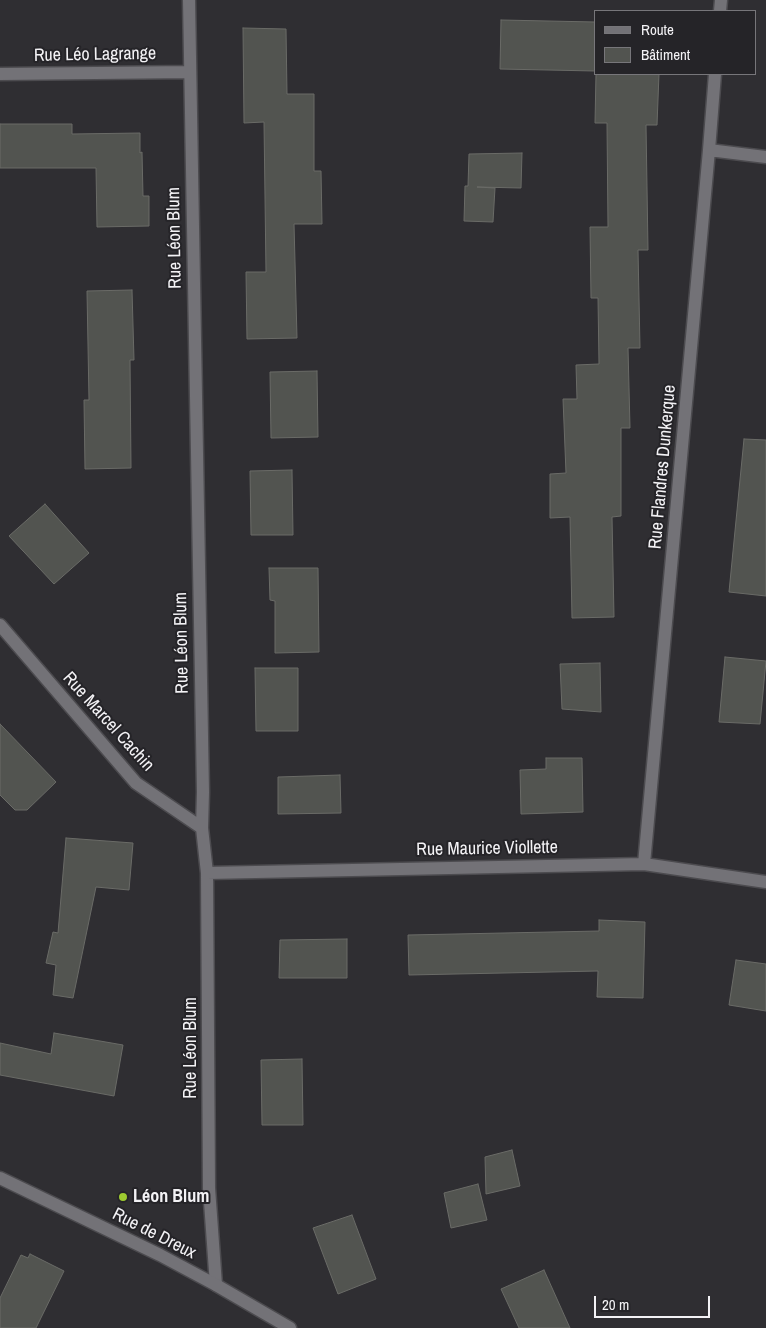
<!DOCTYPE html>
<html>
<head>
<meta charset="utf-8">
<style>
	body { margin:0 }
	#map { position:relative; width:766px; height:1328px; overflow:hidden; background:#2f2e32; font-family:"Archivo Narrow",sans-serif }
	canvas { display:block }
	.legend { position:absolute; left:594px; top:10px; width:162px; height:65px; box-sizing:border-box; background:#252428; border:1px solid #77767a; margin:0; padding:6px 9px; list-style:none; font-size:15px; color:#f3f2f5 }
	.legend li { display:flex; align-items:center; gap:10px; height:25px }
	.legend b { width:25px; border:1px solid #77767a }
	.scale { position:absolute; left:594px; top:1296px; width:116px; height:22px; box-sizing:border-box; border:2px solid #f3f2f5; border-top:0; padding-left:6px; font-size:15px; line-height:18px; white-space:nowrap; color:#f3f2f5; -webkit-text-stroke:4px #252428; paint-order:stroke }
</style>
</head>
<body>
<div id="map">
<canvas width="766" height="1328"></canvas>
<ul class="legend">
<li><b style="height:6px;background:#737277"></b>Route</li>
<li><b style="height:14px;background:#525450"></b>Bâtiment</li>
</ul>
<div class="scale">20 m</div>
</div>
<script>
const ctx = document.querySelector('canvas').getContext('2d');
ctx.lineJoin = 'round';
function paint(path, color) { ctx.fillStyle = color; ctx.fill(path, 'evenodd'); }
const toPath = rows => new Path2D(rows.map(r => 'M' + r).join(''));
function trace(path, color, width, dash) { ctx.strokeStyle = color; ctx.lineWidth = width; ctx.lineCap = dash ? 'butt' : 'round'; ctx.setLineDash(dash || []); ctx.stroke(path); }
function write(font, color, halo, rows, align = 'center') {
  ctx.font = font + ' "Archivo Narrow",sans-serif'; ctx.lineWidth = 4; ctx.setLineDash([]); ctx.textBaseline = 'middle'; ctx.strokeStyle = halo; ctx.fillStyle = color; for (const [text, x, y, turn = 0] of rows) {
    ctx.save(); ctx.translate(x, y); ctx.rotate((+turn || 0) * Math.PI / 180); ctx.textAlign = isNaN(turn) ? turn : align; if (halo) ctx.strokeText(text, 0, 0); ctx.fillText(text, 0, 0); ctx.restore();
  }
}
const building = toPath([
	[501,20,595,22,595,71,500,69,501,20],
	[243,28,286,29,287,94,314,94,314,171,321,171,322,224,294,224,297,338,247,339,246,272,266,272,264,122,244,123,243,28],
	[596,74,659,74,657,125,646,125,648,250,638,250,640,348,628,348,630,428,621,428,621,516,612,517,614,617,572,618,570,517,550,518,550,474,566,473,563,399,577,399,576,365,599,364,598,298,591,298,590,227,608,227,607,123,595,123,596,74],
	[0,124,72,124,72,134,140,133,140,153,142,152,143,196,149,196,149,226,97,227,96,168,0,168,0,124],
	[522,153,521,188,477,187,495,188,493,222,464,221,465,186,468,186,469,154,522,153],
	[132,290,134,360,130,360,131,468,85,469,84,400,89,400,87,291,132,290],
	[317,371,318,437,271,438,270,372,317,371],
	[744,439,766,440,766,596,729,592,744,439],
	[292,470,293,535,251,535,250,471,292,470],
	[45,504,89,553,54,584,9,536,45,504],
	[269,568,318,568,319,652,275,653,275,601,270,600,269,568],
	[725,657,766,661,760,724,719,722,725,657],
	[600,663,601,712,562,709,560,664,600,663],
	[255,668,298,668,298,731,256,731,255,668],
	[0,724,56,782,27,810,15,810,0,795,0,724],
	[546,758,582,758,583,812,521,814,520,770,546,769,546,758],
	[340,775,341,813,278,814,278,777,340,775],
	[66,838,133,843,129,890,96,887,73,998,53,995,56,965,46,963,53,932,58,933,66,838],
	[599,920,645,922,643,998,597,997,598,971,409,975,408,935,599,931,599,920],
	[347,939,347,978,279,978,280,940,347,939],
	[736,960,766,964,766,1011,729,1005,736,960],
	[54,1033,123,1045,114,1096,0,1075,0,1043,51,1054,54,1033],
	[302,1059,303,1125,262,1125,261,1060,302,1059],
	[512,1150,520,1186,486,1194,485,1157,512,1150],
	[478,1184,487,1220,451,1228,444,1193,478,1184],
	[352,1215,376,1279,338,1294,313,1228,352,1215],
	[30,1254,64,1271,36,1328,0,1328,0,1298,21,1255,28,1258,30,1254],
	[544,1270,570,1328,519,1328,501,1289,544,1270]
]);
const minor = toPath([
	[189,0,203,792,202,828,207,873,209,1188,216,1285],
	[720,11,721,0],
	[0,74,190,72],
	[709,150,766,157],
	[0,625,136,783,202,828],
	[644,864,709,150,715,74],
	[207,873,644,864,766,882]
]);
const tertiary = toPath([
	[0,1178,160,1255,216,1285,290,1328]
]);
const markers = [
	[123,1197,5,"#9dca30"]
];
const streetNames = [
	["Rue Léo Lagrange",95,55,-1],
	["Rue Léon Blum",175,238,-91],
	["Rue Flandres Dunkerque",663,467,-85],
	["Rue Léon Blum",182,643,-91],
	["Rue Marcel Cachin",108,722,48],
	["Rue Maurice Viollette",487,849,-1],
	["Rue Léon Blum",191,1048,-90],
	["Rue de Dreux",154,1234,27]
];
const poiNames = [
	["Léon Blum",133,1197]
];
paint(building, '#525450');
trace(building, '#6a6b67', 1);
trace(minor, '#4c4b4f', 15);
trace(tertiary, '#4c4b4f', 15);
trace(minor, '#737277', 12);
trace(tertiary, '#737277', 12);
for (const [x, y, r, color] of markers) { const dot = new Path2D(); dot.arc(x, y, r, 0, 2 * Math.PI); ctx.fillStyle = color; ctx.fill(dot); trace(dot, '#252428', 2); }
write('18px', '#f3f2f5', '#252428', streetNames);
write('bold 18px', '#f3f2f5', '#252428', poiNames, 'left');
</script>
</body>
</html>
